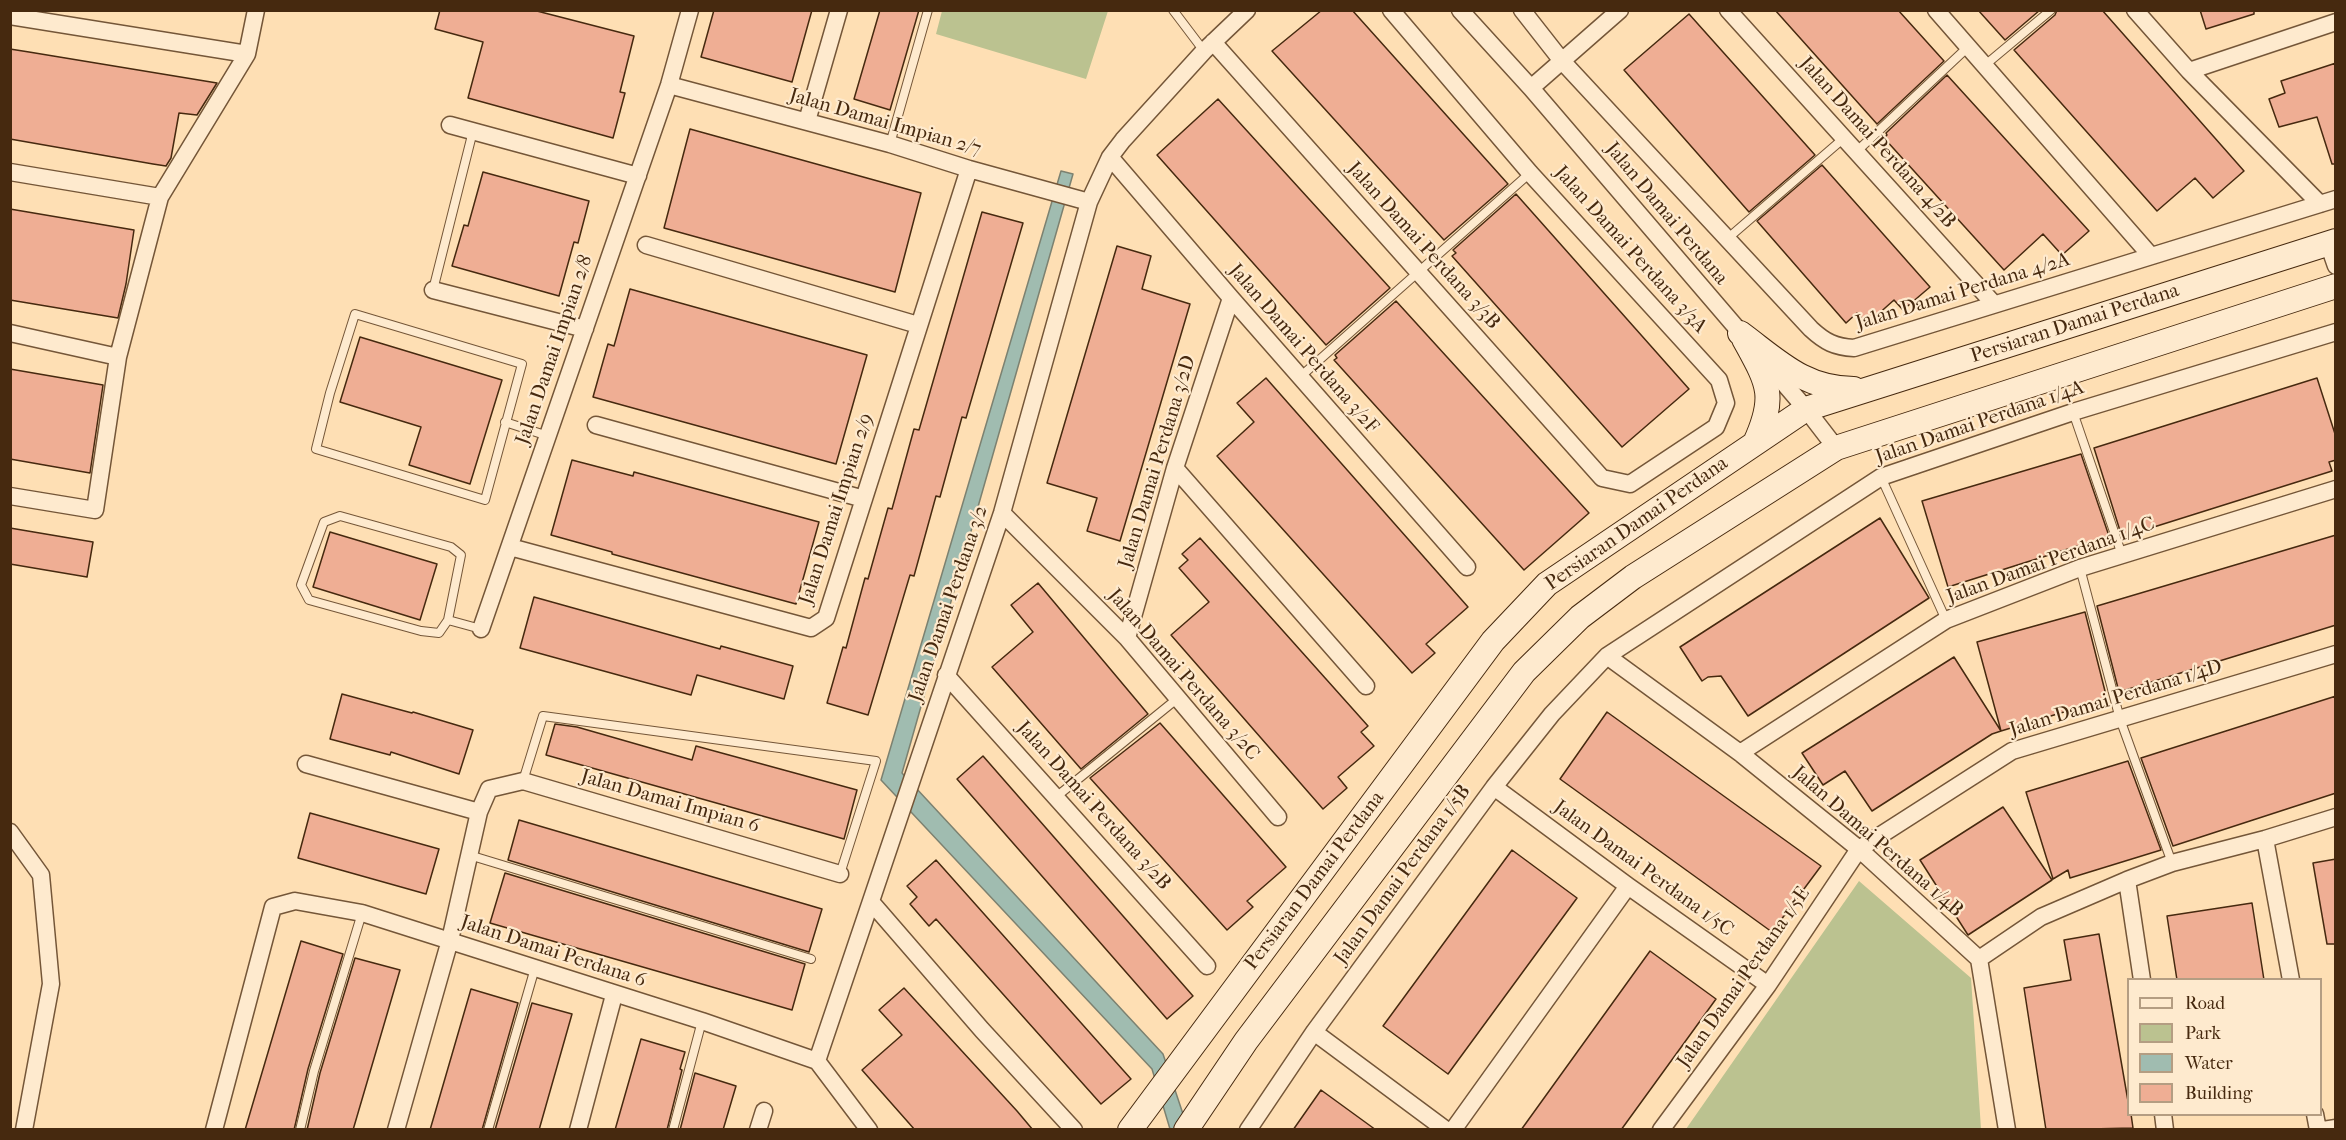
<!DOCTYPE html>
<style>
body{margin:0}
#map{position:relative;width:2346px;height:1140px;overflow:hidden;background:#fedfb4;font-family:"IM FELL French Canon",serif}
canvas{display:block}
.frame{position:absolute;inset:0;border:12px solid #46290f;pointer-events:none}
.legend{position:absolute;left:2127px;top:978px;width:195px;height:138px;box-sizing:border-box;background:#feeace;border:2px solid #b49d82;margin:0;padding:8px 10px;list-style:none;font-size:18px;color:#46290f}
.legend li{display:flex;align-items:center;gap:12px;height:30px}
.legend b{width:30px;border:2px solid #b49d82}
</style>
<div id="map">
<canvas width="2346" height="1140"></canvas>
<div class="frame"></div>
<ul class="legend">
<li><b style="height:8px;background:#feeace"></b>Road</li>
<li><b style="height:16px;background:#bbc290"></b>Park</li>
<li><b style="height:16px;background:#a0bcb0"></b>Water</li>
<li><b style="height:16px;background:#efae94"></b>Building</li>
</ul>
</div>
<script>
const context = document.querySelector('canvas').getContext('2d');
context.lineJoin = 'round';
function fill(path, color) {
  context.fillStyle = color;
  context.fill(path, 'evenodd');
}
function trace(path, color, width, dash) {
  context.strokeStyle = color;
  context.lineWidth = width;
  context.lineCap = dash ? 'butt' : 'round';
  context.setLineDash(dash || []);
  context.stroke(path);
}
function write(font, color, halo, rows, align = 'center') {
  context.font = font + ' "IM FELL French Canon",serif';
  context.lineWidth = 4.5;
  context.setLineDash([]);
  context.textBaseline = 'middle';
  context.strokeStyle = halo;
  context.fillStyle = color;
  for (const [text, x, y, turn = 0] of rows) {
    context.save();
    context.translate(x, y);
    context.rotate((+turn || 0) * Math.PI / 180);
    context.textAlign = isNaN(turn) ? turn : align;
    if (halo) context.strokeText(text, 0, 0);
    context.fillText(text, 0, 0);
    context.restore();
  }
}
fill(new Path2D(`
 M942,11V10L1108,11L1086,79L936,34Z
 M1859,881L1971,978L1981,1129H1686Z`), '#bbc290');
const water = new Path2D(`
 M1061,171L1073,174L902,773L1163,1054L1188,1129H1170L1152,1069L881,780Z`);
fill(water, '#a0bcb0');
trace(water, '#7c8170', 1.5);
const building = new Path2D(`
 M440,10H533L634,36L620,92L625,93L613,138L468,98L483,42L435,29Z
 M714,10H812L792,82L701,57Z
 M880,10H919L890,110L854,99Z
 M1322,10H1352L1508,184L1444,240L1272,51Z
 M1775,10H1898L1944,61L1877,124Z
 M1978,10H2040L2005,40Z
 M2057,10H2102L2244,171L2213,198L2195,178L2157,211L2014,50L2055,15Z
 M2200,10H2254V14L2206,29Z
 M1689,14L1815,155L1749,212L1624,70Z
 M10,49L29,52L217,83L197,115L179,113L171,158L166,166L153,164L10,139Z
 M2336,63V164H2332L2317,117L2279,127L2269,99L2285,93L2281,81Z
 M1947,75L2089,231L2062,255L2043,234L2004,270L1884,138L1887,135L1886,133Z
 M1218,99L1390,288L1326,345L1157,155Z
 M690,129L921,193L895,292L664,228Z
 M1822,165L1930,287L1903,310L1894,300L1867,324L1857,313L1846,323L1757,221Z
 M483,172L589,201L578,243L574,242L559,296L452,266L464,225L468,226Z
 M1516,194L1689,389L1622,447L1452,256L1456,253L1453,250Z
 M10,209L134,230L126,284L118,318L10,300Z
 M982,212L1023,223L966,418L962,417L940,497L936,496L914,576L910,575L868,715L827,703L843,647L846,648L865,578L868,579L888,508L892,509L914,429L919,430Z
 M1117,246L1151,256L1142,289L1190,304L1120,541L1087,531L1097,498L1047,483Z
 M630,289L867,355L836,464L593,397L608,344L614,346Z
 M1396,301L1589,513L1524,570L1334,360L1337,358L1335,355Z
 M360,337L502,380L470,484L409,465L421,427L340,402Z
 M10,369L103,385L90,473L10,459Z
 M1266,378L1468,607L1426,644L1435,653L1412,673L1217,456L1254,422L1237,403Z
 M2317,378L2336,437V460L2329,462L2332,471L2122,537L2094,448Z
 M2081,454L2109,536L1948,587L1922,501Z
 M572,460L633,476L634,472L819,522L796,604L612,554V552L551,535Z
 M1880,518L1929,598L1748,716L1721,676L1708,677L1702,681L1680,647Z
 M10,528L93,542L87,577L10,564Z
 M330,532L437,564L420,620L313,587Z
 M2336,535V625L2119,692L2097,606Z
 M1200,538L1368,726L1361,732L1374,746L1338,777L1347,788L1323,809L1171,635L1209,602L1179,568L1188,560L1182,554Z
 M1038,583L1148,714L1081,769L992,667L1033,632L1011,605Z
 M534,597L720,649L721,646L793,666L784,699L697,675L691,695L520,648Z
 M2085,612L2107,699L2001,731L1977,642Z
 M1954,657L2001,731L1992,734L1872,811L1845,771L1823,785L1802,753Z
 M342,694L412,713L413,712L473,730L459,774L391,752L390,755L330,739Z
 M2336,696V793L2173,846L2141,758Z
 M1607,712L1821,866L1772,932L1560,779Z
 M1160,723L1286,867L1247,901L1253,907L1227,930L1090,778Z
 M555,724L577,727L692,760L696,746L857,790L844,839L546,755Z
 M983,756L1193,996L1167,1019L957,779Z
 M2128,761L2161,850L2070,878L2068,870L2053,879L2026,792Z
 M2003,807L2052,880L1968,935L1920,860Z
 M310,813L439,849L426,894L298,858Z
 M519,820L822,909L809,952L508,860Z
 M1512,850L1577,898L1448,1074L1383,1026Z
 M2336,859V944H2327L2313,863Z
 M936,860L1131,1079L1101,1104L936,919L929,926L910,904L917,897L907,886Z
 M505,873L805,964L792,1010L490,923Z
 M2252,903L2264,980H2177L2167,916Z
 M2099,934L2128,1101V1114H2131L2133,1128L2046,1130L2024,988L2071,980L2064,940Z
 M301,941L343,954L308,1069L294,1130H245Z
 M1650,951L1716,999L1703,1017L1621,1130H1521Z
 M355,958L400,970L353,1130H307L320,1073Z
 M904,988L1017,1111L1033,1130H915L862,1070L902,1035L879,1010Z
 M471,989L518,1003L482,1130H430Z
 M532,1003L572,1014L539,1130H495Z
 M641,1039L685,1052L680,1069L682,1070L667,1130H615Z
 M695,1073L736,1086L723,1130H680Z
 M1321,1090L1376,1130H1293Z`);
fill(building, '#efae94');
trace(building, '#46290f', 1.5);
const lane = new Path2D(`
 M1173,10L1204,51
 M1984,66L2051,10
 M890,144L928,10
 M1856,152L1968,47
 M1727,239L1844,138
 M433,290L473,131
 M355,314L522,364L485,500L316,449L330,393Z
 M1300,377L1530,173
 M2073,412L2122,555
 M505,422L548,436
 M1881,477L1946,620
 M2080,568L2120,719L2172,863
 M448,620L439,633L421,631L309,600L301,585L324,522L340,516L451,547L461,555L448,620L481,629
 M523,781L543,716L876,761L840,874
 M1056,797L1178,698
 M469,855L811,959
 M300,1130L314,1071L362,913
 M488,1130L535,968
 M673,1130L702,1021`);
const street = new Path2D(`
 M1460,10L1531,88L1806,409L1836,448
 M1522,10L1562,61L1811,329C1825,342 1835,347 1854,348L2336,199
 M1728,10L1994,304
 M1936,10L2151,256
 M2135,10L2189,71L2320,204
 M10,16L247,54
 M1213,42L1602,478L1630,484L1716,427L1726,403L1719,380L1530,173L1391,10
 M2189,71L2336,22
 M669,85L890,144L969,169L1089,202
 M1531,88L1620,10
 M807,121L839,10
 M450,125L638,176
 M1110,157L1231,298L1467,567
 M10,172L160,197
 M2328,243L2336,266
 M646,245L918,325
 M433,290L585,329
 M10,333L118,357
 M596,425L864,499
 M1175,468L1366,686
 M10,496L95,510L118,357L160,197L247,54L256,10
 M1002,513L1127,638L1278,817
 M510,547L811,628L826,618L969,169
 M481,629L669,85L690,10
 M1127,638L1175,468L1231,298
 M1607,656L1740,753L1859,849L1979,959L2007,1130
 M946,675L1207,966
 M1740,753L1946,620L2080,568L2336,489
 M306,764L479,812
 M1494,787L1628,886L1768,985
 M10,832L41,875L51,984L24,1130
 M2265,839L2291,980
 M2127,880L2142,980
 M872,903L982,1030L1074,1130
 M1979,959L2041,917L2127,880L2172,863L2265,839L2336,817
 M1314,1032L1446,1130
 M817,1061L1002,513L1089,202L1110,157L1123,140L1204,51L1247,10
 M817,1061L869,1130
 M2163,1114L2165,1130
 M2315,1114L2318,1130
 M214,1130L273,907L295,901L362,913L702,1021L817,1061
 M396,1130L450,940L479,812L489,789L523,781L840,874
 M578,1130L614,995
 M758,1130L764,1111
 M1248,1130L1314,1032L1494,787L1552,714L1607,656L1881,477L2073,412L2336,332
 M1453,1130L1628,886
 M1661,1130L1768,985L1859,849L2012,751L2336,654
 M2323,1130L2336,1128`);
const secondary = new Path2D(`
 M1740,333C1778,361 1804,389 1854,389
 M1744,339C1768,383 1777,395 1755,443
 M1130,1130L1493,641L1547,584L1806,409L2336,241
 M1186,1130L1246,1041L1524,672L1580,617L1633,577L1836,448L2336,286`);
trace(lane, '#745638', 10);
trace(street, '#745638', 19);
trace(secondary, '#46290f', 26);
trace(lane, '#feeace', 8);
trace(street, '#feeace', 16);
trace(secondary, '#feeace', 24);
write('20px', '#46290f', '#feeace', [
 ["Jalan Damai Impian 2/7",885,123,16],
 ["Jalan Damai Perdana 4/2B",1877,143,48],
 ["Jalan Damai Perdana",1666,214,50],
 ["Jalan Damai Perdana 3/3B",1423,246,48],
 ["Jalan Damai Perdana 3/3A",1630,250,48],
 ["Jalan Damai Perdana 4/2A",1963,292,-17],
 ["Persiaran Damai Perdana",2075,324,-18],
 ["Jalan Damai Perdana 3/2F",1303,349,49],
 ["Jalan Damai Impian 2/8",555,350,-71],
 ["Jalan Damai Perdana 1/4A",1980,423,-19],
 ["Jalan Damai Perdana 3/2D",1158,462,-73],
 ["Jalan Damai Impian 2/9",837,509,-72],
 ["Persiaran Damai Perdana",1637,524,-35],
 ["Jalan Damai Perdana 1/4C",2051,561,-20],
 ["Jalan Damai Perdana 3/2",949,604,-71],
 ["Jalan Damai Perdana 3/2C",1183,675,49],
 ["Jalan Damai Perdana 1/4D",2116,699,-17],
 ["Jalan Damai Impian 6",670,802,16],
 ["Jalan Damai Perdana 3/2B",1093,806,48],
 ["Jalan Damai Perdana 1/4B",1877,842,41],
 ["Jalan Damai Perdana 1/5C",1643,869,36],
 ["Jalan Damai Perdana 1/5B",1403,875,-54],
 ["Persiaran Damai Perdana",1315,881,-53],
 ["Jalan Damai Perdana 6",553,952,18],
 ["Jalan Damai Perdana 1/5E",1744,978,-55]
]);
</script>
